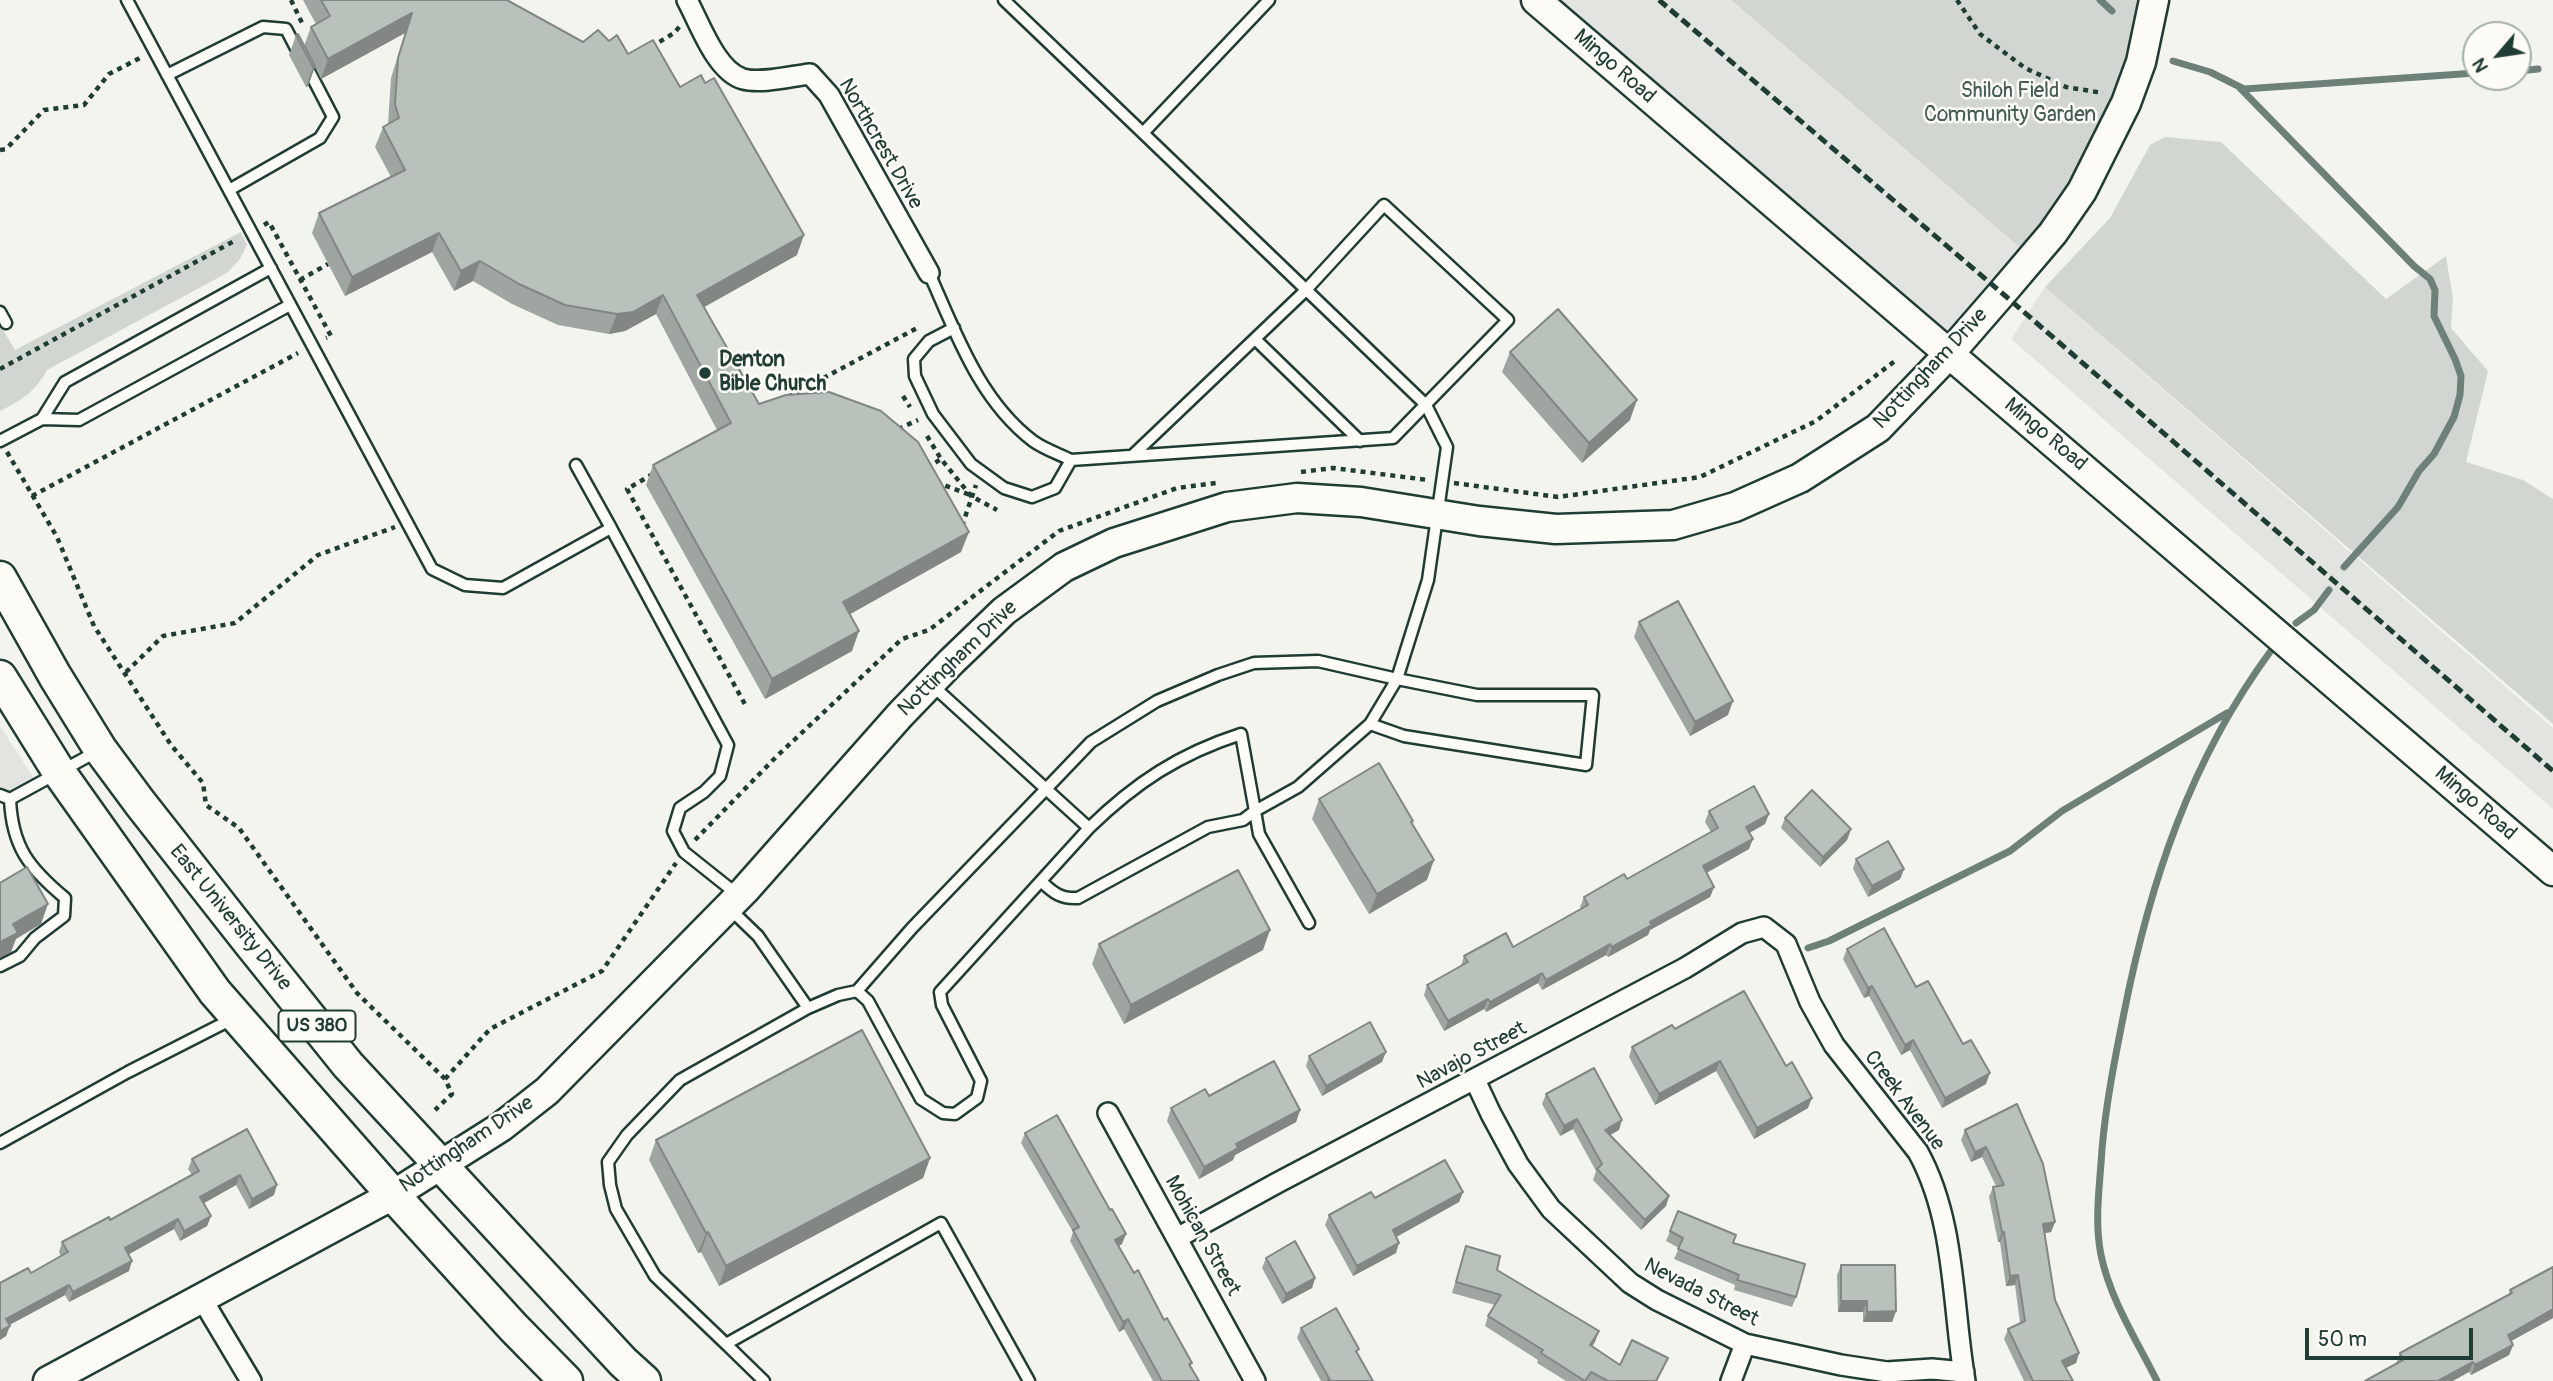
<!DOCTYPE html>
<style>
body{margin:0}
#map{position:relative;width:2553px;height:1381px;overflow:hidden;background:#f4f4ef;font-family:Pangolin,sans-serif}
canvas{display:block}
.north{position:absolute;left:2462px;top:21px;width:70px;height:70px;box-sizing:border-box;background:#fdfcf7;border:2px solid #a4b0a9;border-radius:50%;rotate:241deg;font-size:19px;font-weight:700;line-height:28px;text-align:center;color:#1f3d34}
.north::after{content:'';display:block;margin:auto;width:24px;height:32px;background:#1f3d34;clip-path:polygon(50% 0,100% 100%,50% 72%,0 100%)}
.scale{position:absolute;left:2305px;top:1328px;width:168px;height:32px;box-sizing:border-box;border:4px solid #1f3d34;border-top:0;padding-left:9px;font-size:21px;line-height:24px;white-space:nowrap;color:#1f3d34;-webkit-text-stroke:5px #fdfcf7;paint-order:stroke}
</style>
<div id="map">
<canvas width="2553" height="1381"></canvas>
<div class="north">N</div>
<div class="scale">50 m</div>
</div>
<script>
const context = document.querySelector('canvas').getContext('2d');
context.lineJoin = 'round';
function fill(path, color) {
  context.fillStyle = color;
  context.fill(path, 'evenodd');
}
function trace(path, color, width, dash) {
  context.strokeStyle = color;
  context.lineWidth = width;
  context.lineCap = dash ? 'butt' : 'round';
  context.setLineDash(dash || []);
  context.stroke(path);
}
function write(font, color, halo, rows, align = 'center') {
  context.font = font + ' Pangolin,sans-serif';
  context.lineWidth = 5;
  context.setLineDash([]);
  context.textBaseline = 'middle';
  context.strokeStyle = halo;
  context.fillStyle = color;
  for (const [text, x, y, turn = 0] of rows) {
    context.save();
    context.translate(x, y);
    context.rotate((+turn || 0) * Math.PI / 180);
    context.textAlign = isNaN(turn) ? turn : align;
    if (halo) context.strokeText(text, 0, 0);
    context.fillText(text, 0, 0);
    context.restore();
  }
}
fill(new Path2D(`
 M1536,0H1731L2032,258L1949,354Z
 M2045,287L2553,728V809L2011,339Z
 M0,726L37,783L0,803Z`), '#e2e5df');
fill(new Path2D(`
 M1731,0H2154L2141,61L2032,258Z
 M2165,137L2221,142L2386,299L2446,256L2453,299L2451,328L2488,371L2466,462L2523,480L2553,499V724L2045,287L2110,218L2150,145Z
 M241,232L247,245L240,259L227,273L47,370C35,392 22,400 0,411V325L15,350Z`), '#d1d6d1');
trace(new Path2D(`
 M2100,0L2112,11
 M2173,61L2210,72L2244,89L2476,73
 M2518,71L2538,69
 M2240,88L2414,266L2430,279L2435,290L2434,316L2455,359L2461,376L2460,395L2454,417L2434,454L2419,471L2398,507L2344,567
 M2296,623L2314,610L2329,590
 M1808,948L1829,941L2010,851L2062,811L2227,713
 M2157,1381C2137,1341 2110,1299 2101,1255C2094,1220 2100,1184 2102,1149C2106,1103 2115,1058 2124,1013C2150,882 2190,761 2270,652`), '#6e8179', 7);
const lane = new Path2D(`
 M127,0L432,569L465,585L503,588L611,528L728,745L720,776L704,792L680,808L673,831L684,852L738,895
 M1004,0L1143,133
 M167,75L263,27L286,29L298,52
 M229,190L320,138L333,117L306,65
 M929,273C956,333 979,400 1033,441C1044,449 1059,454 1071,460L1393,438L1508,320L1384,205L1305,291L1133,455
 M0,312L6,323
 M954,328L929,341L914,359L915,376L933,414L971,464L1004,488L1032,497L1055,488L1071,460
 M1255,339L1360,441
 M42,419L65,382L271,268
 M0,441L42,419L79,420L290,305
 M576,465L611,528
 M933,686L1046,789L1091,742L1157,701L1218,675L1254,663L1318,661L1397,679L1428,580L1447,447L1426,405L1143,133L1269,0
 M0,795L10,799L96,752
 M729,908L758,936L808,1008L680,1080L627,1135L608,1162L610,1185L616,1209L655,1276L726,1344L941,1223L1029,1381
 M1309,923L1259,834L1255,811L1298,787L1370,724L1404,736L1586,765L1593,695H1477L1397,679L1370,724
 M0,966L20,956L35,938L64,916L65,898C29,868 12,847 10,799
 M857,991L912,928L1046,789L1089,828C1135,783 1179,754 1241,734L1255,811L1243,820L1208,827L1078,898C1061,899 1053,893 1041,881
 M808,1008L838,995L857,991L868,1001L921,1099L943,1113L955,1114L977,1098L981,1081L942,1005L940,992L1089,828
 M0,1143L128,1072L234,1018
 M726,1344L764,1381`);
const street = new Path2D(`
 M687,0C700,24 716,71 743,79C761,84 792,76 810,74L829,95L929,273
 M1475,1080L1491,1114L1518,1164L1551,1209L1630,1283L1657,1300L1745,1344L1841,1365L1887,1372L1932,1369L1964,1372
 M1108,1113L1255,1381
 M1177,1238L1277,1183L1685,968L1742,933L1764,927L1786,944L1810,1002L1834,1045L1918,1152C1956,1221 1952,1305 1965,1381
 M202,1299L251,1381
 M1731,1381L1745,1344`);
const secondary = new Path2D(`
 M1536,0L2553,871
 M48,1381L393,1195L501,1127L547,1091L745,890L900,715L951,662L1004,611L1064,567L1114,543L1227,507L1297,498L1361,502L1479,521L1556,529L1673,525L1735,507L1800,478L1878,428L1949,354L2002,293L2053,233L2082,191L2126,103L2141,62L2154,0`);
const primary = new Path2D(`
 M0,578L55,676L100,749L140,803L250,943L348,1065L623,1362L644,1381
 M0,677L59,772L215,992L393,1195L513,1327L566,1381`);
trace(lane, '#1f3d34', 15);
trace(street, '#1f3d34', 24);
trace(secondary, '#1f3d34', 33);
trace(primary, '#1f3d34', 37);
trace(new Path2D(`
 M291,0L302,23
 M1957,0L1980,34L2025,68L2066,87L2103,93
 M651,47L674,33L680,26
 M0,150L6,149L44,110L84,105L109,74L142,57
 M264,225L269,222L331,336L326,338
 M300,280L328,264
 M0,369L236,240
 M903,396L910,407
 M788,397L919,327
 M898,429L918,420
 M927,436L941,459L971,496L997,510
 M7,452L57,537L94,626L171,745L203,783L206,805L239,828L357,993L445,1079L452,1094L435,1110
 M927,468L941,459
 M1301,472L1333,468L1428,480
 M653,474L627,489L747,708
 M936,482L970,495
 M1454,483L1558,497L1700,477L1816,421L1895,361
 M32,496L298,353
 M962,526L976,485
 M126,672L163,636L235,623L318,555L395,527
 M695,840L777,756L902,639L929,630L1059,531L1177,488L1216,483
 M445,1079L490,1029L602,971L676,863`), '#1f3d34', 4.5, [5, 5]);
trace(lane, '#fdfcf7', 10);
trace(street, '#fdfcf7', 19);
trace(secondary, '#fdfcf7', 28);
trace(primary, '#fdfcf7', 32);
trace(new Path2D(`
 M1659,0L2002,293L2553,771`), '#1f3d34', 5, [10, 5]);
fill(new Path2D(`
 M303,0H507L583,42L609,41L628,54L680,87L797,255L704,307L759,404L961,552L850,614L852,651L765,699L646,485L653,465L717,430L656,314L625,331L609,334L558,325L512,304L473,281L454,291L432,252L345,296L312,233L319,213L391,177L375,147L383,127L388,124L391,78L405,33L321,79L315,67L308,86L306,87L289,55L296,35L304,46L311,27L316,24Z
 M1510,352L1630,420L1582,463L1502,372Z
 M1639,622L1728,715L1690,736L1634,637Z
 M1319,799L1412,823L1427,880L1369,914L1312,819Z
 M1709,811L1765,824L1749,833V849L1706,873L1714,887L1710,897L1650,930L1648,935L1608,957L1606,955L1542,990L1538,983L1486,1012L1484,1009L1444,1031L1424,995L1427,985L1461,966L1464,956L1513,947L1581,909L1580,907L1584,897L1627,879L1711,832L1705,822Z
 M1785,818L1851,829L1847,840L1820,867L1781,828Z
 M1856,859L1904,869L1900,879L1868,897L1853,869Z
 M1099,944L1263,950L1124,1024L1092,964Z
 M1847,949L1916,987L1963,1044L1986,1084L1942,1108L1910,1050L1901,1055L1869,996L1864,998L1843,959Z
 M1675,1029L1808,1108L1754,1139L1716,1071L1655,1105L1629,1057L1632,1047Z
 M1309,1056L1382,1062L1322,1096L1306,1066Z
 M1546,1094L1619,1130L1610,1135L1669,1196L1666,1206L1641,1230L1593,1180L1596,1171L1573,1129L1560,1136L1542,1104Z
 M1209,1096L1300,1110L1296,1122L1235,1155L1233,1160L1199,1179L1167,1121L1171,1108Z
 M2017,1104L2055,1222L2051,1232L2045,1233L2055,1300L2079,1353L2076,1363L2066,1368L2073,1381H2024L2004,1339L2008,1329L2020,1323L2015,1285L2006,1286L2000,1242H1998L1989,1197L1993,1187L1996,1186L1982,1157L1971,1162L1961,1140L1965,1130Z
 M247,1129L274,1195L249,1209L236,1185L204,1203L211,1216L207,1226L180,1241L174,1229L129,1254V1271L69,1302L65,1295L9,1325L6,1336L0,1340V1283L31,1273L61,1256L59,1252L62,1242L110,1220L192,1175L188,1169L192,1159Z
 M1025,1133L1122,1244L1119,1246L1134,1273L1192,1363L1190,1367L1199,1381H1153L1124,1329L1119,1332L1070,1241L1073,1232L1021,1143Z
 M656,1140L930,1158L923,1178L719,1286L701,1252L698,1253L649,1160Z
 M1463,1192L1459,1202L1396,1237V1253L1353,1276L1325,1225L1329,1215L1375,1198Z
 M1670,1231L1733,1243L1796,1297L1792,1307L1734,1290L1735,1285L1674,1259L1679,1248L1666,1241Z
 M1466,1246L1497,1270L1595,1342L1592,1346L1620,1365L1664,1368L1657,1381H1566L1537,1363L1538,1360L1485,1326L1488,1316L1495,1305L1452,1293Z
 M1266,1258L1315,1278L1312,1288L1282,1304L1262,1268Z
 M1841,1265L1896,1311L1892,1322H1863V1312H1838L1837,1275Z
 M2553,1267V1318L2511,1341L2513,1345L2509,1355L2471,1375L2469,1372L2396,1364L2400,1353L2509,1295L2510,1290Z
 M1301,1328L1359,1349L1357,1353L1373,1381H1321L1297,1338Z`), '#9fa6a1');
fill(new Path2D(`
 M412,13L405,33L321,79L328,59Z
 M315,66L308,86L306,87L313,67Z
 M439,233L432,252L345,296L352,277Z
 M804,235L797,255L690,315L697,295Z
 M480,261L473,281L454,291L461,271Z
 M663,295L656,314L625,331L609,334L617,314Z
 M1637,400L1630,420L1582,463L1589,443Z
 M969,532L961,552L836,622L843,602Z
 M859,631L852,651L765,699L772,679Z
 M1733,701L1728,715L1690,736L1695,722Z
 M1769,814L1765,824L1742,837L1746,827Z
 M1851,829L1847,840L1820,867L1823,857Z
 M1753,839L1749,849L1699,877L1703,866Z
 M1434,860L1427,880L1369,914L1377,894Z
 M1904,869L1900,879L1868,897L1872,886Z
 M1714,887L1710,897L1650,930L1648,935L1608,957L1612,947L1650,922Z
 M48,904L41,924L16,939L11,952L0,958V942L13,924Z
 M1270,930L1263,950L1124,1024L1131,1005Z
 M1610,944L1606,955L1542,990L1546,980Z
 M1542,973L1538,983L1486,1012L1490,1002Z
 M1872,986L1869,996L1864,998L1868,988Z
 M1488,999L1484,1009L1444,1031L1448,1021Z
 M1913,1040L1910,1050L1901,1055L1905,1045Z
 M1386,1052L1382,1062L1322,1096L1326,1086Z
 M1720,1061L1716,1071L1655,1105L1659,1094Z
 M1990,1073L1986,1084L1942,1108L1945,1098Z
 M1812,1098L1808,1108L1754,1139L1757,1128Z
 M1300,1110L1296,1122L1235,1155L1233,1160L1199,1179L1204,1167L1236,1144Z
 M1577,1119L1573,1129L1560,1136L1564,1126Z
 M1622,1120L1619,1130L1601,1140L1605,1130Z
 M1986,1147L1982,1157L1971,1162L1975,1152Z
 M930,1158L923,1178L719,1286L726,1266Z
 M240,1175L236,1185L197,1207L200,1197Z
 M277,1185L274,1195L249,1209L252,1199Z
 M1463,1192L1459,1202L1389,1241L1393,1230Z
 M1669,1196L1666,1206L1641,1230L1645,1220Z
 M211,1216L207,1226L180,1241L184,1231Z
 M178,1219L174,1229L122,1258L125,1248Z
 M2055,1222L2051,1232L2039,1234L2043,1224Z
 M708,1232L701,1252L698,1253L706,1233Z
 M2002,1232H2004L2000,1242H1998Z
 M1126,1234L1122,1244L1112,1250L1115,1240Z
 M1399,1243L1396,1253L1353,1276L1357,1266Z
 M132,1261L129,1271L69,1302L73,1292Z
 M2018,1275L2015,1285L2006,1286L2010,1276Z
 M1315,1278L1312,1288L1282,1304L1286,1294Z
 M69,1285L65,1295L2,1329L6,1319Z
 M1841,1301H1867L1863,1312H1838Z
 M2553,1309V1318L2504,1345L2508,1335Z
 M1896,1311L1892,1322H1863L1867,1312Z
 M1128,1319L1124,1329L1119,1332L1123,1322Z
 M10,1326L6,1336L0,1340V1331Z
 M1599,1331L1595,1342L1586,1355L1590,1345Z
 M2513,1345L2509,1355L2471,1375L2475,1365Z
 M2079,1353L2076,1363L2059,1371L2062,1361Z
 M2473,1362L2469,1372L2453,1381H2438Z`), '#828783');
const building = new Path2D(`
 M321,0H507L583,42L598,30L609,41L617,35L628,54L653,40L680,87L701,75L705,83L714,78L804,235L697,295L759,404L786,395L829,392L881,411L918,442L969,532L843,602L859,631L772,679L653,465L731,423L663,295L633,312L617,314L565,305L519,284L480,261L461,271L439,233L352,277L319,213L405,170L383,127L399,118L395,104L398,58L412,13L328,59L311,27L330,16Z
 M298,34L315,66L313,67L296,35Z
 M1558,309L1637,400L1589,443L1510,352Z
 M1678,601L1733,701L1695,722L1639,622Z
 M1379,763L1413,821L1411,822L1434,860L1377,894L1319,799Z
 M1754,786L1769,814L1746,827L1753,839L1703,866L1714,887L1650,922L1652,925L1612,947L1610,944L1546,980L1542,973L1490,1002L1488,999L1448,1021L1427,985L1468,962L1464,956L1506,933L1513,947L1588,905L1584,897L1624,874L1627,879L1718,828L1709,811Z
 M1812,790L1851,829L1823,857L1785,818Z
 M1888,841L1904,869L1872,886L1856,859Z
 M27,867L48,904L13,924L18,933L0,942V883Z
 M1238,870L1270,930L1131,1005L1099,944Z
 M1884,928L1916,987L1928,981L1963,1044L1971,1040L1990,1073L1945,1098L1913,1040L1905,1045L1872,986L1868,988L1847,949Z
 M1744,991L1786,1066L1792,1062L1812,1098L1757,1128L1720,1061L1659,1094L1632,1047L1672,1025L1675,1029Z
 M1370,1022L1386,1052L1326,1086L1309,1056Z
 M862,1030L930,1158L726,1266L708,1232L706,1233L656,1140Z
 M1274,1061L1300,1110L1236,1144L1238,1148L1204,1167L1171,1108L1205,1089L1209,1096Z
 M1594,1068L1622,1120L1605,1130L1669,1196L1645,1220L1597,1169L1602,1164L1577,1119L1564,1126L1546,1094Z
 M2017,1104L2043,1164L2055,1222L2043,1224L2055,1300L2079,1353L2062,1361L2073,1381H2033L2008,1329L2025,1321L2018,1275L2010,1276L2004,1232H2002L1993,1187L2004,1185L1986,1147L1975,1152L1965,1130Z
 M1057,1115L1110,1210L1112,1209L1126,1234L1115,1240L1134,1273L1138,1270L1164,1320L1167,1318L1192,1363L1189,1364L1199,1381H1162L1128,1319L1123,1322L1073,1230L1079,1227L1025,1133Z
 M247,1129L277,1185L252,1199L240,1175L200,1197L211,1216L184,1231L178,1219L125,1248L132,1261L73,1292L69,1285L6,1319L10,1326L0,1331V1283L28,1268L31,1273L68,1252L62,1242L109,1217L110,1220L199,1171L192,1159Z
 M1445,1160L1463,1192L1393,1230L1399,1243L1357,1266L1329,1215L1371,1192L1375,1198Z
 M1678,1211L1736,1235L1733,1243L1805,1264L1796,1297L1737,1280L1739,1275L1678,1249L1683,1238L1670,1231Z
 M1295,1241L1315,1278L1286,1294L1266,1258Z
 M1466,1246L1500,1256L1497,1270L1599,1331L1590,1345L1620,1365L1632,1340L1668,1358L1656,1381H1608L1591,1372L1585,1381L1541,1353L1543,1350L1488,1316L1501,1295L1456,1282Z
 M1841,1265H1895L1896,1311L1867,1312V1301H1841Z
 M2553,1267V1309L2508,1335L2513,1345L2475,1365L2473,1362L2438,1381H2365L2403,1360L2400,1353L2512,1293L2510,1290Z
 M1336,1308L1359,1349L1356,1351L1373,1381H1327L1330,1380L1301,1328Z`);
fill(building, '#b9c1bb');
trace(building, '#828783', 2);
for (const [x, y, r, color] of [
 [705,373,7,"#1f3d34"]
]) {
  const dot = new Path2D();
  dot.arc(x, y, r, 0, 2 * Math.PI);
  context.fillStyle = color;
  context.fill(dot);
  trace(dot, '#fdfcf7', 2.5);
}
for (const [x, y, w] of [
 [317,1026,77]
]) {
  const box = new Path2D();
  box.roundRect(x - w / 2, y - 15.5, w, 31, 5);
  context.fillStyle = '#fdfcf7';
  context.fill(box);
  trace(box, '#1f3d34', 2);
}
write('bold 19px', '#1f3d34', null, [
 ["US 380",317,1026]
]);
write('21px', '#1f3d34', '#fdfcf7', [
 ["Mingo Road",1614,67,41],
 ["Northcrest Drive",880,144,60],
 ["Nottingham Drive",1931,369,-47],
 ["Mingo Road",2045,435,40],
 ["Nottingham Drive",958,659,-44],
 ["Mingo Road",2475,804,41],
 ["East University Drive",230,918,51],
 ["Navajo Street",1472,1056,-28],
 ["Creek Avenue",1904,1101,53],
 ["Nottingham Drive",467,1145,-34],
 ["Mohican Street",1202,1236,61],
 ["Nevada Street",1701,1293,27]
]);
write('21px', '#435c53', '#fdfcf7', [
 ["Shiloh Field",2010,92],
 ["Community Garden",2010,116]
]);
write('bold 21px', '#1f3d34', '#fdfcf7', [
 ["Denton",719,361],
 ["Bible Church",719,385]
], 'left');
</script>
